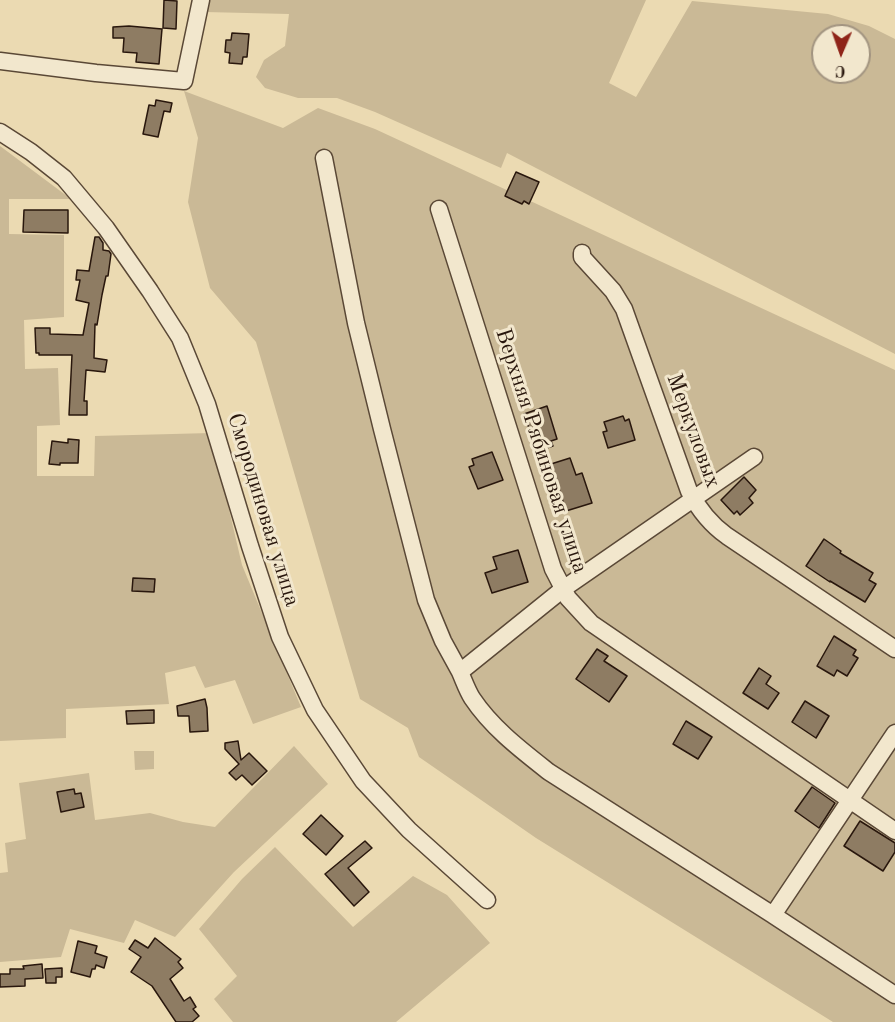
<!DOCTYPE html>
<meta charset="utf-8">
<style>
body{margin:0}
#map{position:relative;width:895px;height:1022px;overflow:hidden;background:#ebdab2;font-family:"Old Standard TT",serif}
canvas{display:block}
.north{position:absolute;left:811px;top:24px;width:60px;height:60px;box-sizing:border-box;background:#f2e7cd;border:2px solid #a29480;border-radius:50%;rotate:182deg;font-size:16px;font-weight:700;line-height:24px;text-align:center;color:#29170d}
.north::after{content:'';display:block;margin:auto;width:21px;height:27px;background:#8f2418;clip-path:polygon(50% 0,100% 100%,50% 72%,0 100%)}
</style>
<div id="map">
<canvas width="895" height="1022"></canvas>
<div class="north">С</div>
</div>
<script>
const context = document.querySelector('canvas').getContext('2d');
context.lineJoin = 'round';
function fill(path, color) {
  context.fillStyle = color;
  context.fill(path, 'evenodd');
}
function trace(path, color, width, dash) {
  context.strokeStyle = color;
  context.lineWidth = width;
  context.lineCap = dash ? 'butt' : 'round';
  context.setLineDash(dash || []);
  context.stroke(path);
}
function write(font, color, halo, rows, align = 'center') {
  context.font = font + ' "Old Standard TT",serif';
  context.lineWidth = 6;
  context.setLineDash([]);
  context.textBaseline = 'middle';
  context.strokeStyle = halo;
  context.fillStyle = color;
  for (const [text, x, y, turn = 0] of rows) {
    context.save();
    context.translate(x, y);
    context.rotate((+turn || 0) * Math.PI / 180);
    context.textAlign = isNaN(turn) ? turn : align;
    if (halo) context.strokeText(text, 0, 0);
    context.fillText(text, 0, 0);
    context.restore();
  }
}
fill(new Path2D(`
 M208,0H646L609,83L636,97L692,1L828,14L869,26L895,39V354L507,153L501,168L375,112L337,98H298L265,88L256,77L264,60L285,46L289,14L205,12ZM823,36H859V72H823Z
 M184,91L283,128L318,108L375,129L895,370V1022H833L536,838L419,757L408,728L360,699L256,342L210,288L188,202L198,138Z
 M0,146L71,199H9V234L64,235V317L24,320L25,369L58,368L60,425L37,426V476H94L95,436L211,433L242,565L301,707L253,724L235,680L205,688L195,666L165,673L169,704L66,709V738L0,741Z
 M294,746L328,784L234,872L175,937L135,920L124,943L70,929L61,957L0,962V873L8,872L5,843L26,839L19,783L89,773L95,820L150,813L183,822L215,827Z
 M134,751H154V769L135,770Z
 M275,847L353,927L413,876L447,895L490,943L396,1022H233L214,999L237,976L199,929L242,879Z`), '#cab996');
const building = new Path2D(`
 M164,0L177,1L176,29L163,28Z
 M129,26L162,29L159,64L136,62L137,53L123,52L124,38H113V27Z
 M232,33L249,34L247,57H243L242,64L229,63L230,53L225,52L226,40H231Z
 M156,100L172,103L170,112L164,111L158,137L143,134L149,105L155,106Z
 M516,172L539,182L529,204L524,201L522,204L505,196Z
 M24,210H68V233L23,232Z
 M95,237H99L103,243V250L109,251L111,254L108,276H106L102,295L97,325L95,324L94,358L107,360L105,372L86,370L84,401H87V415H69L72,355H39V353H36L35,328H50V334L83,335L89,303L76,300L80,280H76L77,270L89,271Z
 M547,406L557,439L551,441L553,446L537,451L524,414Z
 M623,416L625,421L629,419L635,440L608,448L603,432L607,431L604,422Z
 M68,439L79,440L78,463H60V465L49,464L52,441L68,443Z
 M492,452L503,480L478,489L469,467L474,465L472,459Z
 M570,458L576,475L582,473L592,503L566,511L551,464Z
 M744,477L756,490L749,498L753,503L740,515L737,511L734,514L721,500Z
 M824,539L841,551L840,553L873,573L869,580L876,584L865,602L830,581V582L806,566Z
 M518,550L528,582L492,593L485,573L497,569L493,557Z
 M133,578L155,579L154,592L132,591Z
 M834,636L856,650L853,655L858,658L847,676L837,670L834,676L817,666Z
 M597,649L608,656L604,661L627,676L609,702L576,679Z
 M759,668L771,676L766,684L779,693L768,709L743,693Z
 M205,699L207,708L208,731L190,732L189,716H178L177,706Z
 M805,701L829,716L816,738L792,722Z
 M154,710V723L127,724L126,711Z
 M686,721L712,737L698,759L673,744Z
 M238,741L241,760L249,753L267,771L252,785L242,775L236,780L229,773L239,764L225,749V743Z
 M812,787L835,803L819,828L795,811Z
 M74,789L75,794L81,793L84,807L61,812L57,792Z
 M321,815L343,836L326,855L303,834Z
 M860,821L895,843V852L883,871L844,846Z
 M365,841L372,848L348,868L369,892L354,906L325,874Z
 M155,938L181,959L178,962L183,968L170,979L184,1001L190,997L196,1007L193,1009L199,1016L192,1022H176L152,986L131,972L141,957L129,949L135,940L148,948Z
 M78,941L97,946L95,953L107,957L104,968L96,965L95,969H92L90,977L71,972Z
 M42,964L43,978L25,979V986L0,987V974H10V969H24L23,966Z
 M62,968V977H56V983H46L45,969Z`);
fill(building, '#8e7c63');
trace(building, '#29170d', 1.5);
const minor = new Path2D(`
 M0,61L96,73L184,81L201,0
 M0,132L31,152L64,178L106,228L150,291L180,338L207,404L250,546L280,637L315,710L363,781L409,830L487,900
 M324,158L356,323L382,429L426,600L443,641L460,672
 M439,209L553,569L568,598L591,623L895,831
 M582,253V257L613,291L624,309L689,491C699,510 710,524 727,536L895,649
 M754,457L563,589L460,672C464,681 467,690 472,698C492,728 521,750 549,772L773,915L895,733
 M773,915L895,995`);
trace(minor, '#5a4836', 19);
trace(minor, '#f2e7cd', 16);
write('22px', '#29170d', '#f2e7cd', [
 ["Меркуловых",693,431,70],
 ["Верхняя Рябиновая улица",541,451,72],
 ["Смородиновая улица",263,510,73]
]);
</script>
